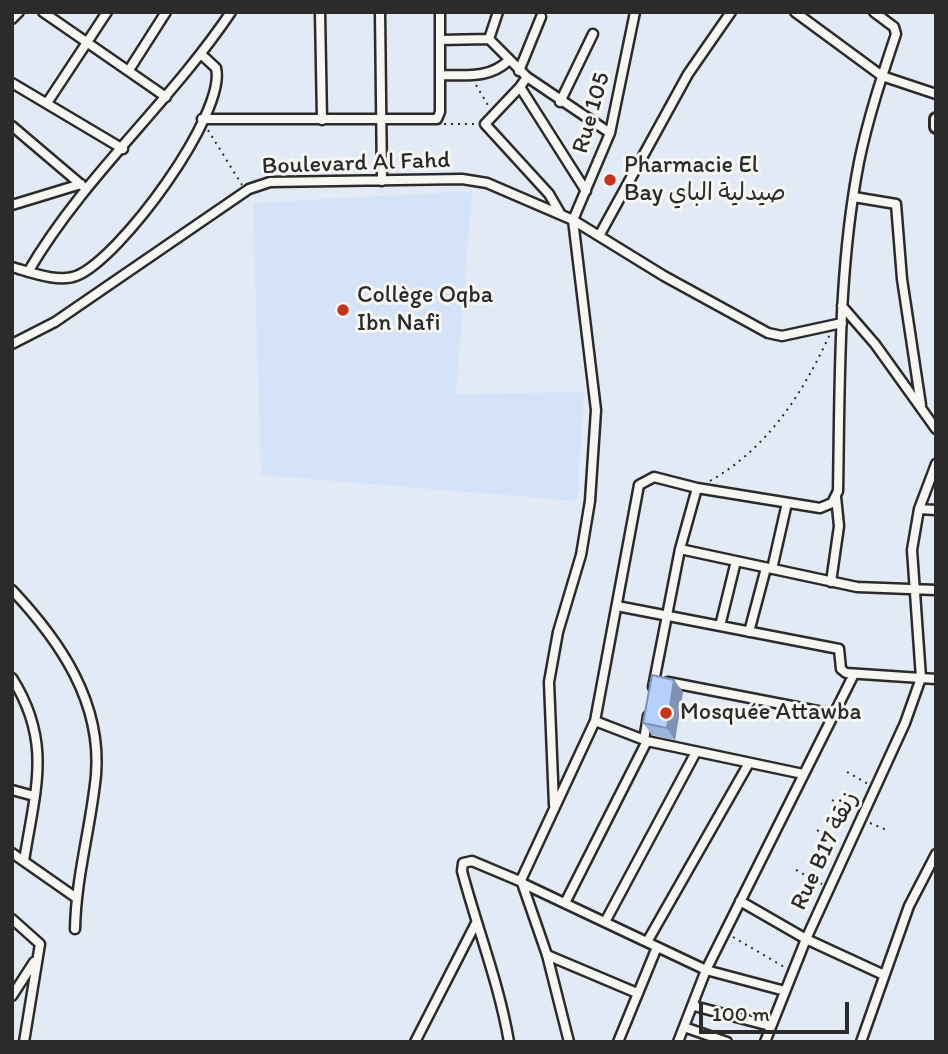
<!DOCTYPE html>
<meta charset="utf-8">
<style>
body{margin:0}
#map{position:relative;width:948px;height:1054px;overflow:hidden;background:#e2ebf5;font-family:Itim,sans-serif}
canvas{display:block}
.frame{position:absolute;inset:0;border:14px solid #2b2b2b;pointer-events:none}
.scale{position:absolute;left:699px;top:1002px;width:150px;height:32px;box-sizing:border-box;border:4px solid #2b2b2b;border-top:0;padding-left:9px;font-size:21px;line-height:24px;white-space:nowrap;color:#2b2b2b;-webkit-text-stroke:5px #f6f6f2;paint-order:stroke}
</style>
<div id="map">
<canvas width="948" height="1054"></canvas>
<div class="frame"></div>
<div class="scale">100 m</div>
</div>
<script>
const context = document.querySelector('canvas').getContext('2d');
context.lineJoin = 'round';
function fill(path, color) {
  context.fillStyle = color;
  context.fill(path, 'evenodd');
}
function trace(path, color, width, dash) {
  context.strokeStyle = color;
  context.lineWidth = width;
  context.lineCap = dash ? 'butt' : 'round';
  context.setLineDash(dash || []);
  context.stroke(path);
}
function write(font, color, halo, rows, align = 'center') {
  context.font = font + ' Itim,"Playpen Sans Arabic",sans-serif';
  context.lineWidth = 6;
  context.setLineDash([]);
  context.textBaseline = 'middle';
  context.strokeStyle = halo;
  context.fillStyle = color;
  for (const [text, x, y, turn = 0] of rows) {
    context.save();
    context.translate(x, y);
    context.rotate((+turn || 0) * Math.PI / 180);
    context.textAlign = isNaN(turn) ? turn : align;
    if (halo) context.strokeText(text, 0, 0);
    context.fillText(text, 0, 0);
    context.restore();
  }
}
fill(new Path2D(`
 M472,191L456,394L584,392L577,501L261,475L253,203Z`), '#d4e3f7');
const street = new Path2D(`
 M43,12L166,97
 M320,12L322,120
 M380,12L382,181
 M795,12L882,76L936,94
 M12,19L19,12
 M489,39L527,77L610,133
 M489,39L498,12
 M440,40L489,39
 M129,70L166,12
 M519,71L541,17
 M440,75C465,75 489,79 508,61
 M527,77L520,87L586,191
 M12,83L123,149
 M520,87L485,124L549,194L560,213
 M560,102L593,34
 M47,103L107,12
 M202,119H437L440,112V12
 M12,126L85,188
 M854,197L896,204L902,279L921,405
 M12,205L81,184
 M573,220L610,133L635,12
 M599,236L688,74L731,12
 M12,267C30,272 58,283 76,276C120,259 227,113 216,68L202,55
 M28,272C84,176 169,104 231,12
 M842,306L875,344L936,429
 M12,344L55,322L249,189L270,182L462,179L487,183L573,220L664,276L768,333L782,336L842,323
 M919,509L936,510
 M680,549L857,587L936,590
 M772,569L787,503
 M831,582L839,526L836,497
 M12,590C60,641 102,702 96,775C91,827 76,876 75,929
 M617,606L839,649L841,669L846,673L936,679
 M720,626L736,561
 M749,632L766,568
 M12,678C53,743 35,790 24,861
 M668,682L833,714
 M653,687L680,549L697,488
 M595,721L647,741L803,774
 M644,740L648,716
 M12,790L34,796
 M554,805L549,682L558,632L581,555L590,501L596,410L573,220
 M12,853L75,897
 M524,884L706,970L785,991
 M740,901L806,939L884,975
 M565,903L647,741
 M12,919L40,944L24,1042
 M605,922L696,752
 M647,942L749,763
 M547,955L637,993
 M12,996L34,962
 M694,1006L770,1026
 M684,1027L727,1042
 M415,1042L476,923
 M509,1042C499,983 477,928 462,871L463,863L472,861L522,882
 M569,1042L547,955L521,880L595,721L639,485L654,477L697,488L820,508L832,503L838,491C840,382 838,270 859,162C868,118 882,76 896,34L894,27L874,12
 M618,1042L657,947
 M678,1042L706,970L854,674
 M765,1042L806,939L905,723L921,678L912,550L919,509L936,464
 M861,1042L909,906L936,854`);
const secondary = new Path2D(`
 M936,119V127`);
trace(street, '#2b2b2b', 13);
trace(secondary, '#2b2b2b', 16);
trace(new Path2D(`
 M476,85L489,107
 M444,124H477
 M208,130L242,185
 M710,481C768,448 803,393 830,334
 M847,772L868,784
 M832,800L855,813
 M870,823L889,831
 M817,830L840,844
 M796,870L822,884
 M733,937L786,968`), '#2b2b2b', 2, [2, 5]);
trace(street, '#f6f6f2', 8);
trace(secondary, '#f6f6f2', 10);
fill(new Path2D(`
 M674,680L683,692L675,740L652,735L643,723Z`), '#9cb3da');
fill(new Path2D(`
 M674,680L683,692L675,740L667,728Z`), '#7f92b1');
const building = new Path2D(`
 M652,675L674,680L667,728L643,723Z`);
fill(building, '#b5d0fd');
trace(building, '#7f92b1', 2);
for (const [x, y, r, color] of [
 [610,180,7,"#c8321e"],
 [343,310,7,"#c8321e"],
 [666,713,7,"#c8321e"]
]) {
  const dot = new Path2D();
  dot.arc(x, y, r, 0, 2 * Math.PI);
  context.fillStyle = color;
  context.fill(dot);
  trace(dot, '#f6f6f2', 2.5);
}
write('24px', '#2b2b2b', '#f6f6f2', [
 ["Rue 105",592,113,-74],
 ["Boulevard Al Fahd",356,164,-2],
 ["Rue B17 زنقة",825,851,-65]
]);
write('24px', '#2b2b2b', '#f6f6f2', [
 ["Pharmacie El",624,166],
 ["Bay صيدلية الباي",624,194],
 ["Collège Oqba",357,296],
 ["Ibn Nafi",357,324],
 ["Mosquée Attawba",680,713]
], 'left');
</script>
